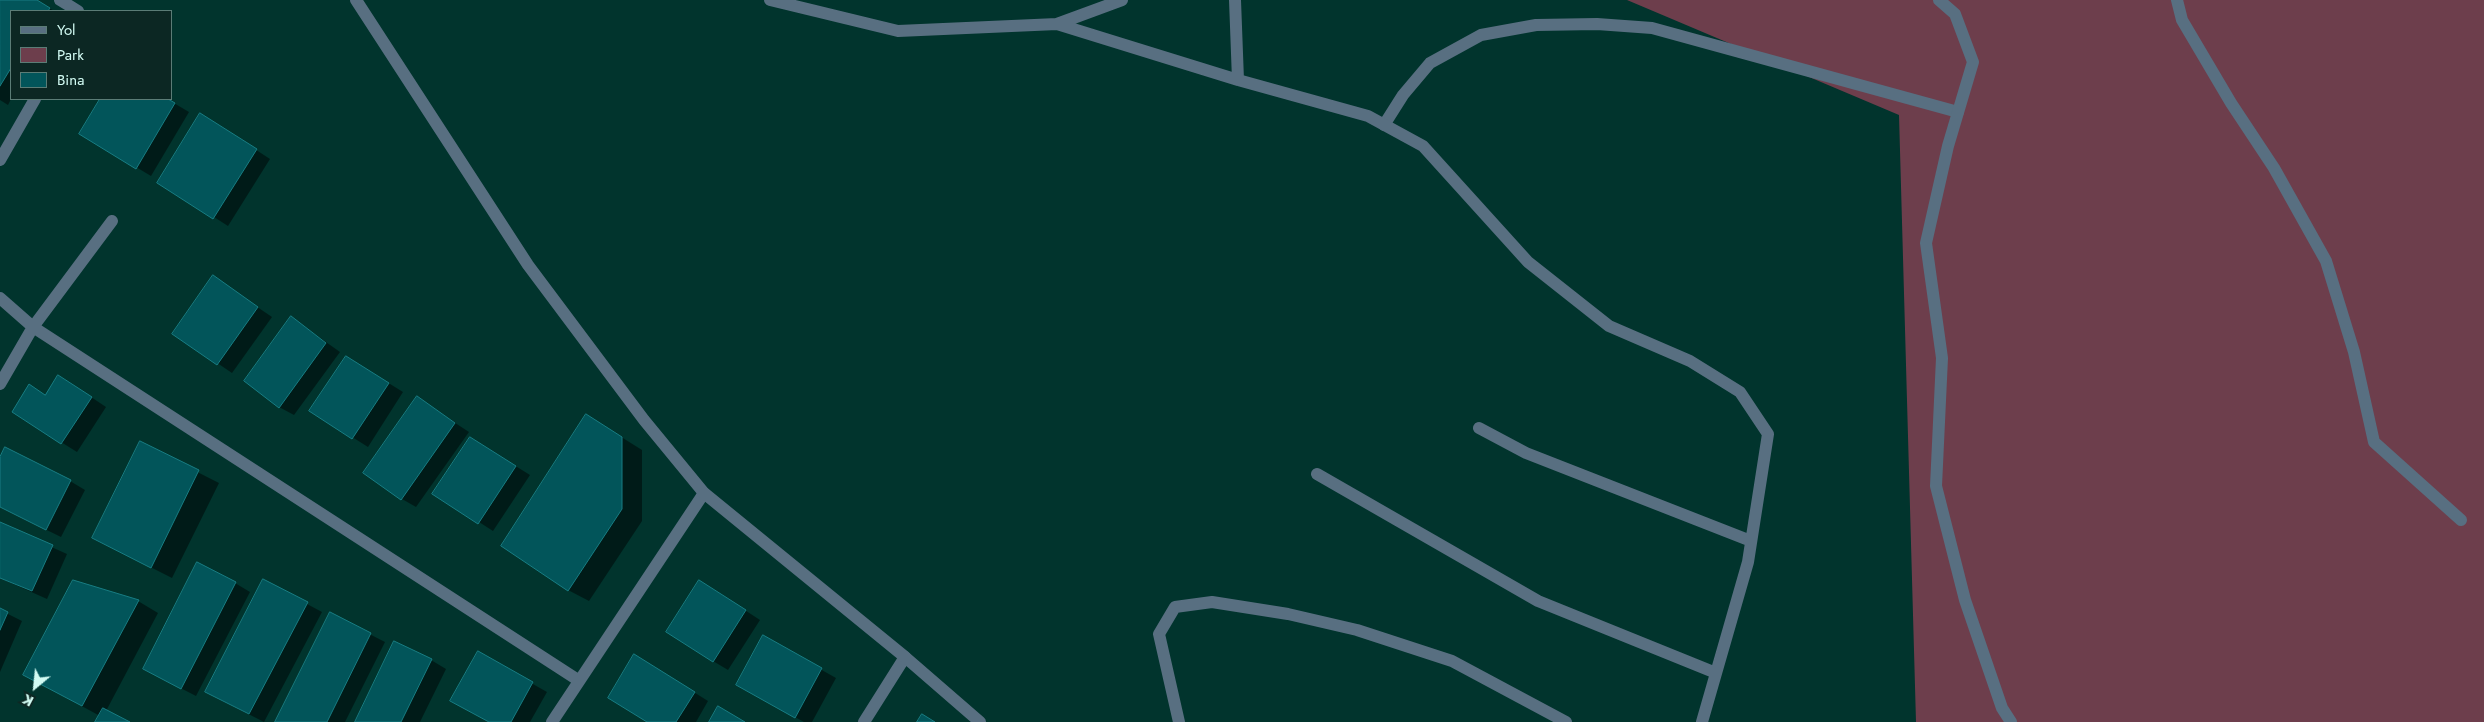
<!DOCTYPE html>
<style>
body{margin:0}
#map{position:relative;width:2484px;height:722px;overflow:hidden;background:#01342d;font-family:Jost,sans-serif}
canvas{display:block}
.legend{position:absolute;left:10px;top:10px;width:162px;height:90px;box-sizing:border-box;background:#0c2723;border:1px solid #5b7c76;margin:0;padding:6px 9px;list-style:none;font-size:15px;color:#d2fbf3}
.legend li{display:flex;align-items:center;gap:10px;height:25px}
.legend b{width:25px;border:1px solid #5b7c76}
.north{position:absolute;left:10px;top:662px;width:50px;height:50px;-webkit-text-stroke:4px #0c2723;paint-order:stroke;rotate:208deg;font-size:14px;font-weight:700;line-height:20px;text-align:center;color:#d2fbf3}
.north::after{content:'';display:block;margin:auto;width:18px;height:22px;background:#d2fbf3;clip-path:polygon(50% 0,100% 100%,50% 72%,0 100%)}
</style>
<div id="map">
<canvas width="2484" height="722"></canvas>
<ul class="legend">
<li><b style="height:6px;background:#586f81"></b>Yol</li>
<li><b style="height:14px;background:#6d3e4c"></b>Park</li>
<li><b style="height:14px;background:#02555a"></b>Bina</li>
</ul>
<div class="north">K</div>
</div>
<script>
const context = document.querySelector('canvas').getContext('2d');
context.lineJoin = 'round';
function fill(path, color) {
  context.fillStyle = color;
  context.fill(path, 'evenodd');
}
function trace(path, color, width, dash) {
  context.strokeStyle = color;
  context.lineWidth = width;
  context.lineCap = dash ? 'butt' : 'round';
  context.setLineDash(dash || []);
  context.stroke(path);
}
fill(new Path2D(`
 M1627,0H2484V722H1916L1899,115Z`), '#6d3e4c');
fill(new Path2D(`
 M0,0H37L54,11H11V99L8,105L0,100Z
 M102,99H167L189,112L151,176L81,134Z
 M215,123L270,159L228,226L214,217Z
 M213,277L272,317L232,373L173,333Z
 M292,318L340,352L294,415L279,407Z
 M361,366L403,392L368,447L311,411Z
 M73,385L106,407L77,452L13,412Z
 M417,398L469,432L416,507L402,499Z
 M586,415L642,450V521L589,601L568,590Z
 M140,443L219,483L172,578L93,538Z
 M485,447L530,475L493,531L479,522Z
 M0,459L70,481L85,490L61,537L0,507Z
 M0,524L67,554L47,599L0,578Z
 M264,581L322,612L264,722L221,700Z
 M235,583L250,592L196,696L159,677Z
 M714,590L760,620L728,670L713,661Z
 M138,601L158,613L106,711L128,722H97L100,716L45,686Z
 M0,610L22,621L0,672Z
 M330,614L385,642L345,722H277Z
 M763,637L836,678L812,722H804L737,685Z
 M478,653L547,692L530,722H491Z
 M431,660L446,669L420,722H356Z
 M649,664L708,701L696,722H650Z`), '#0007');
const building = new Path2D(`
 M0,0H37L50,8L48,11H11V68L0,86Z
 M100,99H168L175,103L136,169L79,134Z
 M200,113L257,149L213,219L157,183Z
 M213,275L258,307L217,365L172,334Z
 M291,316L326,343L279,408L244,381Z
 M346,356L389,383L352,439L309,411Z
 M58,375L92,397L61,444L12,412L29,384L45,395Z
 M417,396L455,423L401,500L363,473Z
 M586,414L622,437V509L568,591L501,546Z
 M470,437L516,466L478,524L432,494Z
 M140,441L199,470L151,568L92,538Z
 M5,447L71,480L46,530L0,507V457Z
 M0,522L53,545L32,591L0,578Z
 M197,562L236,582L181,689L143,669Z
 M263,579L308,602L249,714L205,692Z
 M73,580L139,600L82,706L23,675Z
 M699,580L746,610L713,662L666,632Z
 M0,608L8,612L0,630Z
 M330,612L371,633L327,722H275Z
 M763,635L822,668L795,718L736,685Z
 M394,641L432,659L401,722H355Z
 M478,651L533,682L511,722H489L450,701Z
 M634,654L695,692L676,722H647L608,698Z
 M718,706L745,722H709Z
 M103,708L130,722H95Z
 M922,714L935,722H917Z`);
fill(building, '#02555a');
trace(building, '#187d83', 1);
trace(new Path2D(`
 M1384,125L1403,95L1430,63L1481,35L1536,25L1597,24L1652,28L1958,112`), '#586f81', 12);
trace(new Path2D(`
 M60,0L78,11
 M770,0L898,31L1057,24L1122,0
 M1235,0L1238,80
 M1939,0L1955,14L1973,62L1948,146L1926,243L1942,358L1936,486L1965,600L2002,708L2011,722
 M2177,0L2182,20L2231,103L2274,168L2326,261L2354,352L2374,442L2461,520
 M1057,24L1238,80L1368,116L1423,146L1528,262L1609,326L1690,361L1740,392L1768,434L1748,562L1702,722
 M0,160L35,99
 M0,298L33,327L578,680
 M0,384L33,327L112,221
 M1479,428L1526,453L1751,541
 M1317,474L1538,601L1716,673
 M552,722L704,493
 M864,722L905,657
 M1179,722L1159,634L1175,607L1212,602L1288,614L1357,630L1452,661L1566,722`), '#586f81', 12);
trace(new Path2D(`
 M356,0L528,265L644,420L704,493L905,657L980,722`), '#586f81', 12);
</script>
